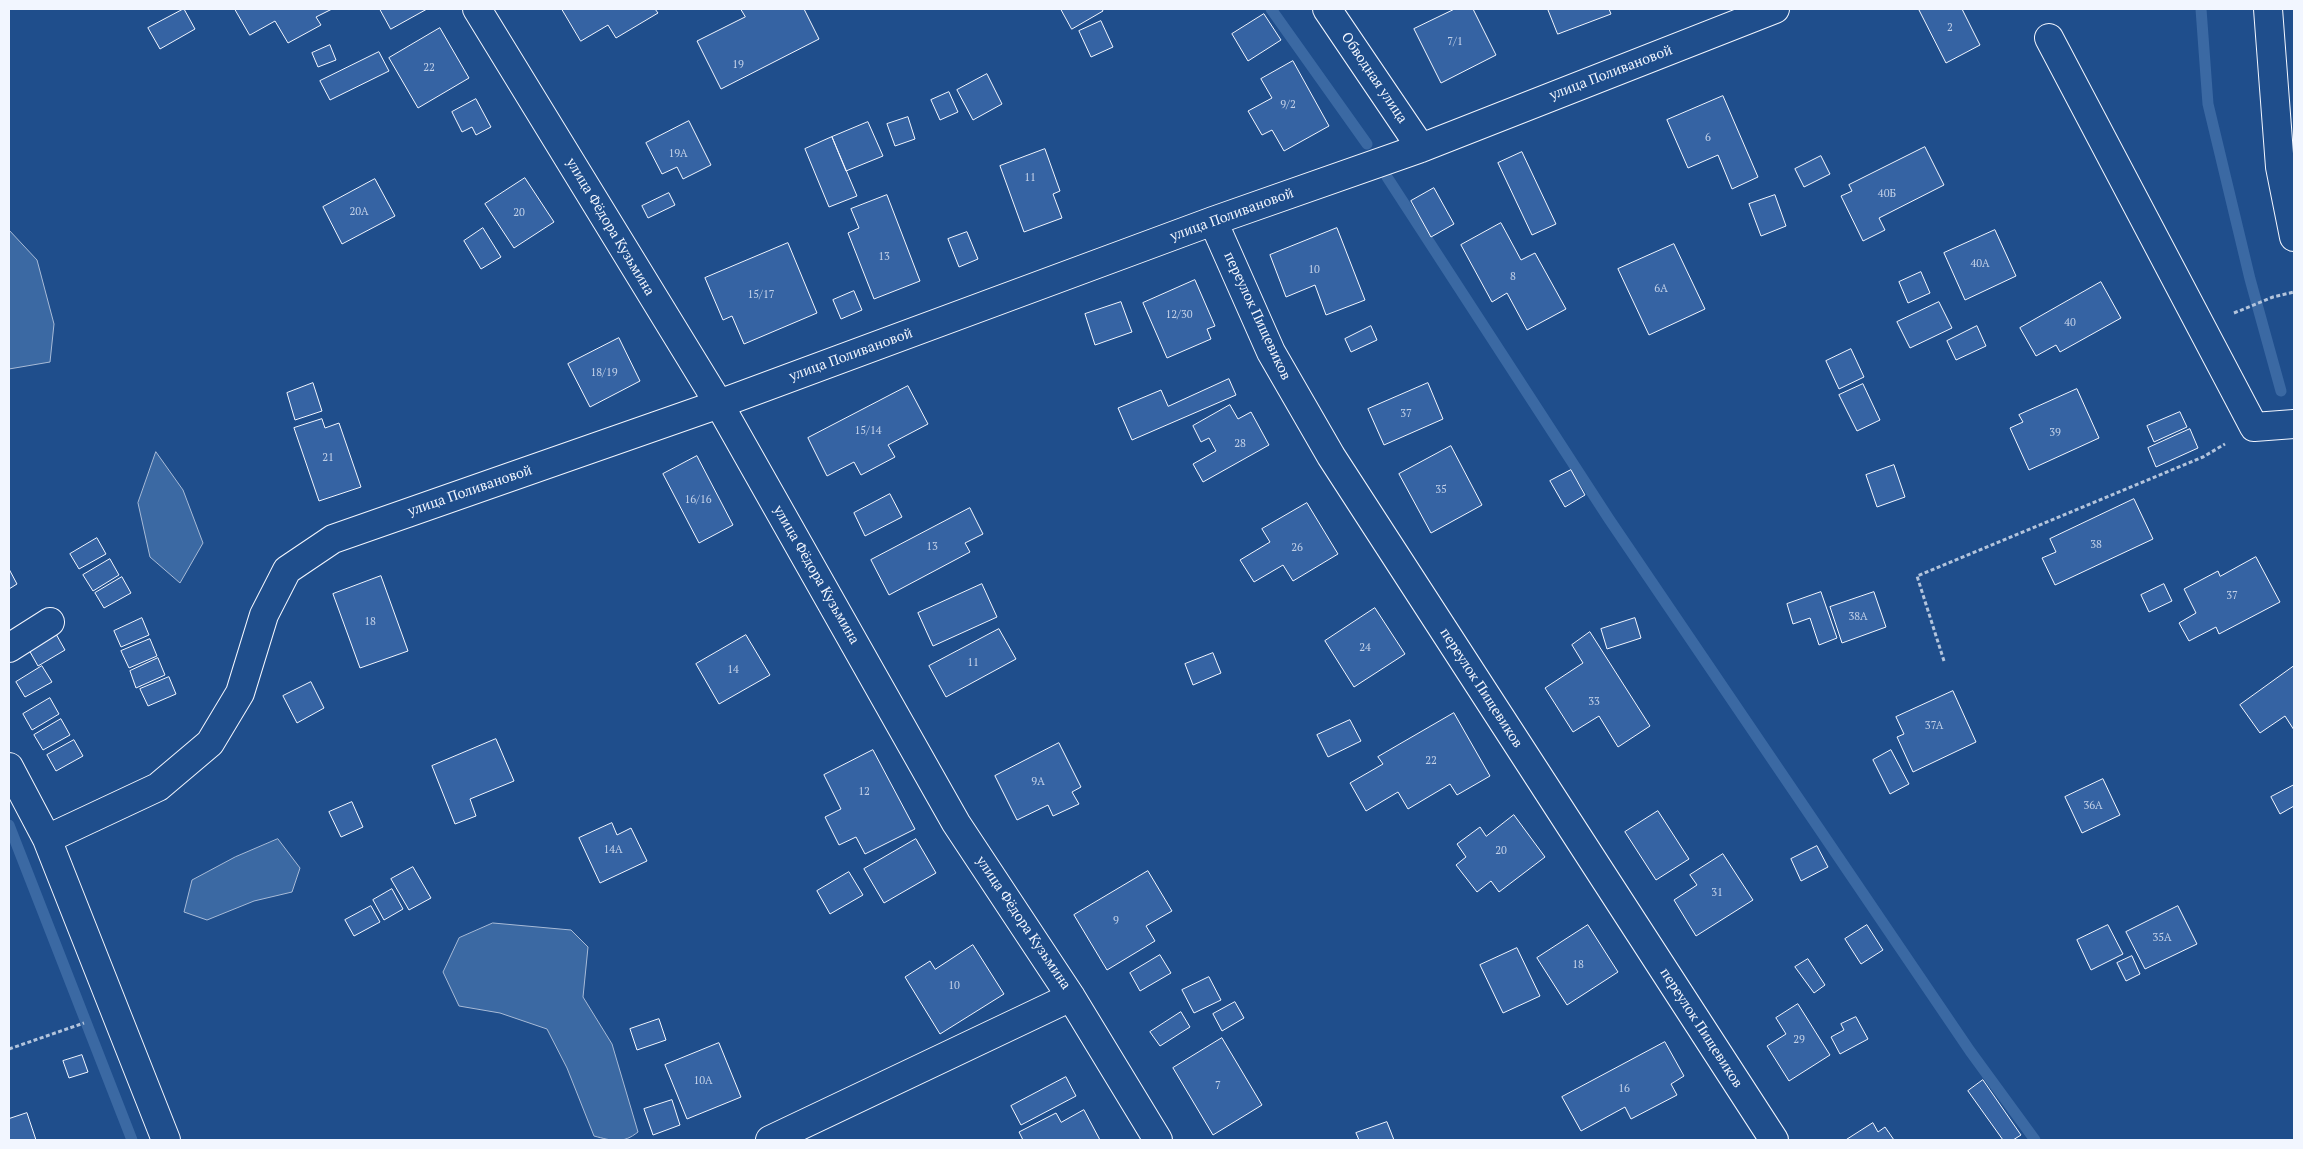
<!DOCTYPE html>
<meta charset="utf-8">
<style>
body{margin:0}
#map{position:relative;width:2303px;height:1149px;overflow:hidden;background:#1f4e8c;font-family:"PT Serif",serif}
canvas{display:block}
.frame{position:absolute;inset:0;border:10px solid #f2f6ff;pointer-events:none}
</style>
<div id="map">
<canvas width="2303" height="1149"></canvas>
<div class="frame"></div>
</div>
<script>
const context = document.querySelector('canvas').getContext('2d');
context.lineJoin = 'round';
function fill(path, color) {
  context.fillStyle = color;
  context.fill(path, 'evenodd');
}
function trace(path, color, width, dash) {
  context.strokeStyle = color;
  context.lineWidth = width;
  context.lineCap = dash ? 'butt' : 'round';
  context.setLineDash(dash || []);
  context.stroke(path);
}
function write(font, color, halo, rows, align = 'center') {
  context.font = font + ' "PT Serif",serif';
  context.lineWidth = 4;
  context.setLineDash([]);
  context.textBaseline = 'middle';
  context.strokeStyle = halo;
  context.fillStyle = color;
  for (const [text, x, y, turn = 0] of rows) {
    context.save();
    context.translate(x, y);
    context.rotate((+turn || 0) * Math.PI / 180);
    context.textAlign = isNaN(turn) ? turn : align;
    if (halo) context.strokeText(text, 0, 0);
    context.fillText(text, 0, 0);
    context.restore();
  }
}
const water = new Path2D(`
 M9,230L37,260L54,324L50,362L9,369Z
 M156,452L183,490L203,543L180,583L150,557L138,503Z
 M278,839L300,868L292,892L254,901L207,920L184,912L192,880L235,857Z
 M493,923L571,930L588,947L583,997L612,1044L638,1132C623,1144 613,1141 594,1136L567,1068L547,1029L500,1013L459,1006L443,972L459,938Z`);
fill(water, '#3b69a3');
trace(water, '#a8bbd7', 1);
trace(new Path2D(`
 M1271,9L1367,144
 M2201,9L2208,104L2250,279L2281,391
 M1387,177L1609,519L1970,1051L2035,1140
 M9,825L132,1140`), '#3b69a3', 11);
const building = new Path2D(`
 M184,9L195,29L160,49L148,28Z
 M235,9H332L316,17L321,25L288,43L275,21L250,35Z
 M380,9H427L391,29Z
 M562,9H655L658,13L616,38L608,25L581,41Z
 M741,9H804L819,39L721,89L697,41L745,17Z
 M1061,9H1102L1103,11L1072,29Z
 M1455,9H1473L1496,55L1441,83L1414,29Z
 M1548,9H1609L1611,14L1558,34Z
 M1923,9H1962L1980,45L1946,63L1919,10Z
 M1264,14L1281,40L1248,61L1232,34Z
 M1101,21L1113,47L1091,57L1079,31Z
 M440,28L469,78L418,108L389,58Z
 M330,45L336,60L318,67L312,53Z
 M379,52L389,71L330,100L320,81Z
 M1293,61L1329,126L1284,151L1272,130L1262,135L1248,111L1272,98L1261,79Z
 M987,74L1002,104L973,120L957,90Z
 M949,92L958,112L940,120L931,100Z
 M1723,96L1758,177L1732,189L1718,155L1688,168L1667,120Z
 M476,99L491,127L476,135L472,127L462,132L452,112Z
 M908,117L915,139L895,146L887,124Z
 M689,121L711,165L683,179L677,167L662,174L646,143Z
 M868,122L883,156L846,171L832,137Z
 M832,137L857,196L829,207L805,149Z
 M1925,147L1944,185L1879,218L1885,230L1863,241L1841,196L1852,191L1849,185Z
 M1045,149L1060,191L1053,194L1062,218L1024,232L1000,166Z
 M1522,152L1556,224L1532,235L1498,163Z
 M1821,156L1830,174L1804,187L1795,169Z
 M525,178L554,222L514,248L485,204Z
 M375,179L395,216L342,244L323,207Z
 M1434,188L1454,224L1431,237L1411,201Z
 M669,193L675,205L648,218L642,206Z
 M887,195L920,281L874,299L848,233L859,228L851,209Z
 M1775,195L1786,226L1761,236L1749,204Z
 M1501,223L1521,260L1535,253L1566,309L1527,330L1507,293L1492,302L1461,245Z
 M483,228L501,257L481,269L464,241Z
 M1337,228L1365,300L1326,315L1315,285L1286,297L1270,255Z
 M1995,230L2016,276L1965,300L1944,253Z
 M967,232L978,259L959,267L948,239Z
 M788,243L817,313L744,344L732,316L723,320L705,278Z
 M1674,244L1705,309L1649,335L1618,269Z
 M1921,272L1930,293L1908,303L1899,282Z
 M1195,280L1215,326L1207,329L1211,339L1167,358L1143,303Z
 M2101,282L2121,318L2060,352L2056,345L2036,356L2020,328Z
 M854,291L862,310L841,319L833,300Z
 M1121,302L1132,332L1095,345L1085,314Z
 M1939,302L1952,328L1910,348L1897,322Z
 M1371,326L1377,340L1351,352L1345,339Z
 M1977,326L1986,346L1956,360L1947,341Z
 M619,338L640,381L590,407L568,364Z
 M1851,349L1864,377L1839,389L1826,361Z
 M1229,379L1236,395L1132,440L1118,408L1161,390L1168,406Z
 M313,383L322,411L295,420L287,393Z
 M1428,383L1443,419L1384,445L1368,409Z
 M1863,384L1880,420L1857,431L1839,395Z
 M908,386L928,424L888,445L895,457L861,475L854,462L827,476L808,438Z
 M2077,389L2099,438L2029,470L2010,428L2023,422L2019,415Z
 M1230,405L1238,419L1251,412L1269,445L1203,482L1193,464L1216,451L1209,438L1201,442L1193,426Z
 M2180,412L2187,427L2154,442L2147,426Z
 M322,419L325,428L339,423L361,487L319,501L294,428Z
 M2190,429L2198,448L2156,467L2148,448Z
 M1451,446L1482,505L1431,533L1399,474Z
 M697,456L733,525L699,543L663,474Z
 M1894,465L1905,497L1877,507L1866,475Z
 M1571,470L1585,495L1565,507L1550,481Z
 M890,494L902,517L865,536L854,513Z
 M2134,499L2153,539L2055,585L2042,558L2056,552L2050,539Z
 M1307,503L1338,554L1293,581L1283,565L1254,582L1240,560L1270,542L1262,529Z
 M970,508L983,534L965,543L970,552L889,595L871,560Z
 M97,538L106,554L79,569L70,554Z
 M2256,557L2280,602L2219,634L2216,627L2189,641L2179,623L2196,613L2184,589L2218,571L2220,576Z
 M110,559L119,575L93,591L83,575Z
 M9,569L17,584L9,589Z
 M381,576L408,651L360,668L333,594Z
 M122,577L131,593L104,608L95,593Z
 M982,584L997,617L933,646L918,613Z
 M2164,584L2172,601L2149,612L2141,595Z
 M1821,592L1837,638L1819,645L1810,618L1793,624L1787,604Z
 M1874,592L1886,627L1842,643L1830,607Z
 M1375,608L1405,654L1354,687L1325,641Z
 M142,618L149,635L121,647L114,631Z
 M1635,618L1641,638L1607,649L1601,629Z
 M999,629L1016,659L946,697L929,666Z
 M1590,632L1650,726L1618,747L1599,716L1573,732L1545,688L1583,663L1572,645Z
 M56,634L65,650L38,666L29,650Z
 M746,635L770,675L719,704L696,664Z
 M150,639L157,656L129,668L121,651Z
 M1213,653L1221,673L1193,685L1185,664Z
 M158,658L165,675L136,688L130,671Z
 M42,666L52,682L25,697L16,682Z
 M2294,666V730L2285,716L2260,733L2240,705Z
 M169,677L176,694L148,706L140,689Z
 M311,682L324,708L297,723L283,696Z
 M1953,691L1976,742L1913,772L1897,737L1904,734L1896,717Z
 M50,698L59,714L32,730L23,714Z
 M1454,713L1490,776L1457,795L1450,784L1408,809L1398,792L1366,811L1350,783L1383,764L1378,757Z
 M61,719L70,735L43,750L34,735Z
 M1350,720L1361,741L1328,757L1317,735Z
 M496,739L514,781L470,799L476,816L455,824L432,766Z
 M74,740L83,756L56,771L47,755Z
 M1059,743L1081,787L1072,792L1079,804L1053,816L1048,805L1017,820L995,776Z
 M873,750L915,829L865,854L856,837L839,845L825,817L841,809L824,775Z
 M1891,750L1909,784L1890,794L1873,760Z
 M2103,779L2120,815L2082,833L2065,797Z
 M2294,785V806L2280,814L2271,797Z
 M352,802L363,827L341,837L329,812Z
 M1658,811L1689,859L1656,880L1625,832Z
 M1514,815L1545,857L1499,892L1491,881L1477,892L1456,865L1466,857L1457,844L1480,827L1486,836Z
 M612,823L617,835L631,828L647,861L600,883L579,838Z
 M916,839L936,873L884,903L864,869Z
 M1817,846L1828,867L1801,881L1791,859Z
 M1723,854L1753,900L1696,936L1674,900L1697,885L1690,875Z
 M413,867L431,898L409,910L391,879Z
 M1148,871L1172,911L1146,926L1155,941L1107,970L1074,915Z
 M849,872L863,895L830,914L817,891Z
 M392,889L403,909L384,920L373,900Z
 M371,906L380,922L354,936L345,920Z
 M2178,906L2197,944L2145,969L2126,932Z
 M1588,925L1618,972L1567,1005L1537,958Z
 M1867,925L1883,950L1861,964L1845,939Z
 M2108,925L2123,954L2091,970L2077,940Z
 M973,945L1004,994L940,1034L905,977L930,961L935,969Z
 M1517,948L1540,996L1503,1013L1480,965Z
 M1160,955L1171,973L1140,991L1130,973Z
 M2132,956L2140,974L2126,981L2117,963Z
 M1808,959L1825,985L1814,993L1795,967Z
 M1209,977L1221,1000L1194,1013L1182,990Z
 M1235,1002L1244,1018L1222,1031L1213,1014Z
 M1798,1004L1830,1055L1789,1081L1767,1046L1786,1034L1776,1018Z
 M1181,1012L1190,1027L1160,1046L1150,1032Z
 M1856,1017L1868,1039L1840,1054L1831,1037L1844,1030L1841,1024Z
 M659,1019L666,1040L637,1050L630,1029Z
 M1222,1038L1262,1105L1213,1135L1173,1068Z
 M1665,1042L1684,1076L1671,1084L1677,1095L1631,1119L1625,1107L1581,1131L1562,1097Z
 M719,1043L741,1097L687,1119L665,1065Z
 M82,1055L88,1072L69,1078L63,1061Z
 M1066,1077L1076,1096L1021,1125L1011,1106Z
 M1983,1080L2021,1135L2013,1140H2003L1968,1091Z
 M672,1100L680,1125L653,1135L644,1109Z
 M1084,1110L1100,1140H1023L1019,1132L1056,1113L1061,1122Z
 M27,1113L36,1140H9V1119Z
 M1387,1122L1394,1140H1359L1356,1133Z
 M1873,1123L1878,1132L1885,1127L1894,1140H1846Z`);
fill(building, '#3563a3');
trace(building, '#f2f6ff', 1);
const minor = new Path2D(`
 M477,9L719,404L956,823L1071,997L1158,1140
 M1327,9L1421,148
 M2268,9L2280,167L2294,237
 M2049,38L2254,427L2294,424
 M1213,221L1271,352L1331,456L1774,1140
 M9,648L50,622
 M9,767L47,839L166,1140
 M47,839L158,787L210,743L240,693L264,615L287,570L333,539L719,404L1213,221L1421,148L1775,9
 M770,1140L1071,997`);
trace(minor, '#f2f6ff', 30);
trace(new Path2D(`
 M2234,313L2273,297L2294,292
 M1944,661L1917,576L2203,457L2225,444
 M9,1049L84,1023`), '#b3c4dc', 3, [4, 2.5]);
trace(minor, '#1f4e8c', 28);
write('11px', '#c3d1e8', null, [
 ["2",1950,28],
 ["7/1",1455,42],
 ["19",738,65],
 ["22",429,68],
 ["9/2",1288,105],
 ["6",1708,138],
 ["19А",678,154],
 ["11",1030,178],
 ["40Б",1887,194],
 ["20А",359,212],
 ["20",519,213],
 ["13",884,257],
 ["40А",1980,264],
 ["10",1314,270],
 ["8",1513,277],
 ["6А",1661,289],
 ["15/17",761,295],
 ["12/30",1179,315],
 ["40",2070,323],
 ["18/19",604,373],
 ["37",1406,414],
 ["15/14",868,431],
 ["39",2055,433],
 ["28",1240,444],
 ["21",328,458],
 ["35",1441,490],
 ["16/16",698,500],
 ["38",2096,545],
 ["13",932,547],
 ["26",1297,548],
 ["37",2232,596],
 ["38А",1858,617],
 ["18",370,622],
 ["24",1365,648],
 ["11",973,663],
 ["14",733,670],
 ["33",1594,702],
 ["37А",1934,726],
 ["22",1431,761],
 ["9А",1038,782],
 ["12",864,792],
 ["36А",2093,806],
 ["14А",613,850],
 ["20",1501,851],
 ["31",1717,893],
 ["9",1116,921],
 ["35А",2162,938],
 ["18",1578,965],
 ["10",954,986],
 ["29",1799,1040],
 ["10А",703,1081],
 ["7",1218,1086],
 ["16",1624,1089]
]);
write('14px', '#f2f6ff', '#1f4e8c', [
 ["улица Поливановой",1611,73,-21],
 ["Обводная улица",1374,78,56],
 ["улица Поливановой",1232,215,-20],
 ["улица Фёдора Кузьмина",610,227,59],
 ["переулок Пищевиков",1257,316,65],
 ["улица Поливановой",851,355,-20],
 ["улица Поливановой",470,491,-19],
 ["улица Фёдора Кузьмина",816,575,60],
 ["переулок Пищевиков",1481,688,57],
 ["улица Фёдора Кузьмина",1023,923,56],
 ["переулок Пищевиков",1701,1028,57]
]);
</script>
